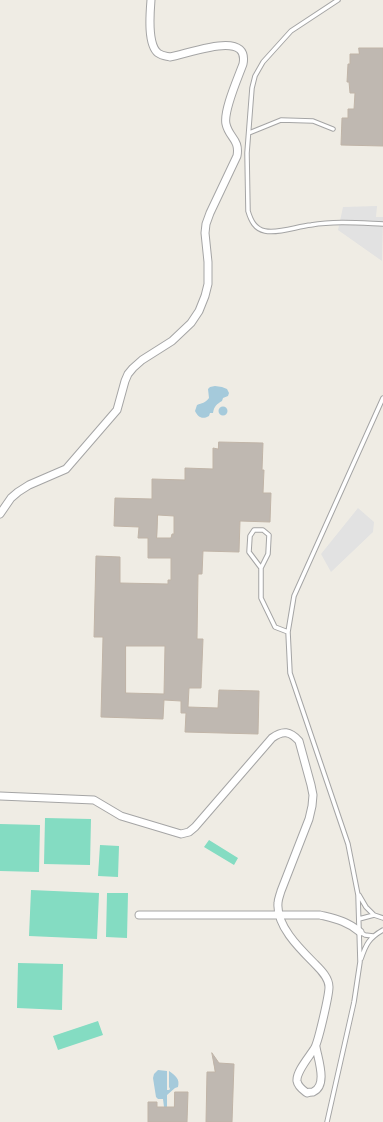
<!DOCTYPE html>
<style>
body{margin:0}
canvas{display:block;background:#efece4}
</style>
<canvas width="383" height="1122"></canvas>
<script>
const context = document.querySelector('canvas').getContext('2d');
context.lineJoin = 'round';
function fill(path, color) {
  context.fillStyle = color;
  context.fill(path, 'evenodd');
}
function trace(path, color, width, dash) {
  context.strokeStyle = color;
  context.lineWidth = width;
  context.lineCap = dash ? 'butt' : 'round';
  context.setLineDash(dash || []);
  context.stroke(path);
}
fill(new Path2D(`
 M45,818L91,819L90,865L44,864Z
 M0,824L40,825L39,872L0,871Z
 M209,840L238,858L234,865L204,847Z
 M100,845L119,846L118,877L98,876Z
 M31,890L99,893L97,939L29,936Z
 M107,893H128L127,938L106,937Z
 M18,963L63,964L62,1010L17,1008Z
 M98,1021L103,1035L58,1050L53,1036Z`), '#84dcc2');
fill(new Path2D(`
 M377,206L376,217H383L382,261L338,230L343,207Z
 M358,508L374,522L373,532L331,572L321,554Z`), '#e2e2e2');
fill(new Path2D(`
 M215,386L222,387L227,389L229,393L228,396L223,398L222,401C217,404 214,406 213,413H210L209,416C202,420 198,417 195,411L197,405C202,403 205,403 209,398L208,389L210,387Z
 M218.5 411a4.5 4.5 0 1 1 9 0a4.5 4.5 0 1 1-9 0Z
 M158,1070L167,1071V1090H169L170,1089L169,1087V1071C176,1076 180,1079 178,1087L175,1088L167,1095V1107H164L163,1099H158L156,1097L153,1078L154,1074Z`), '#a5cadb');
const building = new Path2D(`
 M359,48H383V146L341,145L342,118H348V109H354L355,93H350L349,82H347L348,64H350V54H359Z
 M219,442L263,443L262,470H264L263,493H271L270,522L240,521L239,552L203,551L202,574H198L197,639H203L201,688H189L188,707L218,708L219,690L259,691L258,734L185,732L186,713H181V701L164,700L163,719L101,717L103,637H94L96,556L120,557V583L168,584V580H171V558H148V538H138L139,527L114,526L115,498L152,499V479L185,480V468L213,469V448L218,449ZM158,515L174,516V534H172L171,538H157ZM126,646H165L164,694L126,693Z
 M212,1053L219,1063L234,1064L232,1122H206L207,1072H215Z
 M175,1092H188L187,1122H148V1102H157V1107H174Z`);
fill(building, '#bfb8b1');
trace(building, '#c0b4a7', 1);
const lane = new Path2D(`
 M338,0L291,31L263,62L255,76L252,88L247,153L248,211C251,221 255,229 265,231C279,234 298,226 311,225C335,221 359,223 383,224
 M249,133L281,120L313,121L333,129
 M261,568L249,552L250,536L254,530H263L269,535L268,554L261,568V598L275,627L288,632
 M359,895L366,907L374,915L383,918
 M359,919L374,915
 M360,932L365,935L373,936
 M361,959C366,944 369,938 383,930
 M327,1122L354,1002L360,962L358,895L348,844L290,673L288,632L294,596L383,398`);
const street = new Path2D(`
 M0,514L11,498L18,492L29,485L66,469L117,410L125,381L128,374L133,368L142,360L172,341L191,323L199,311L205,296L208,284V262L205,233L206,224L210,213L237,156C240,139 229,138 226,124C223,111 238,78 243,64C250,28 186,55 170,57C166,56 162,56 158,53C147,44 150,13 151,0
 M0,796L94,800L121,816L181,834L189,832L195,827L272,738C283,730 290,731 299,741L311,785L313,795L312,806L309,819L281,891C280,895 278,899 278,903C276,926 300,949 315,964C321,970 329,978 329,987C329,995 318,1044 314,1049C309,1057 296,1072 297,1081C298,1087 303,1090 307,1093C309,1092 311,1092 313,1092C328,1086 318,1059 316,1047
 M139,915H320C336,919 347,921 360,932`);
trace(lane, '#a5a5a5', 5.5);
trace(street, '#a5a5a5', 9);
trace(lane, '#fff', 3.5);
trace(street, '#fff', 7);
</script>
